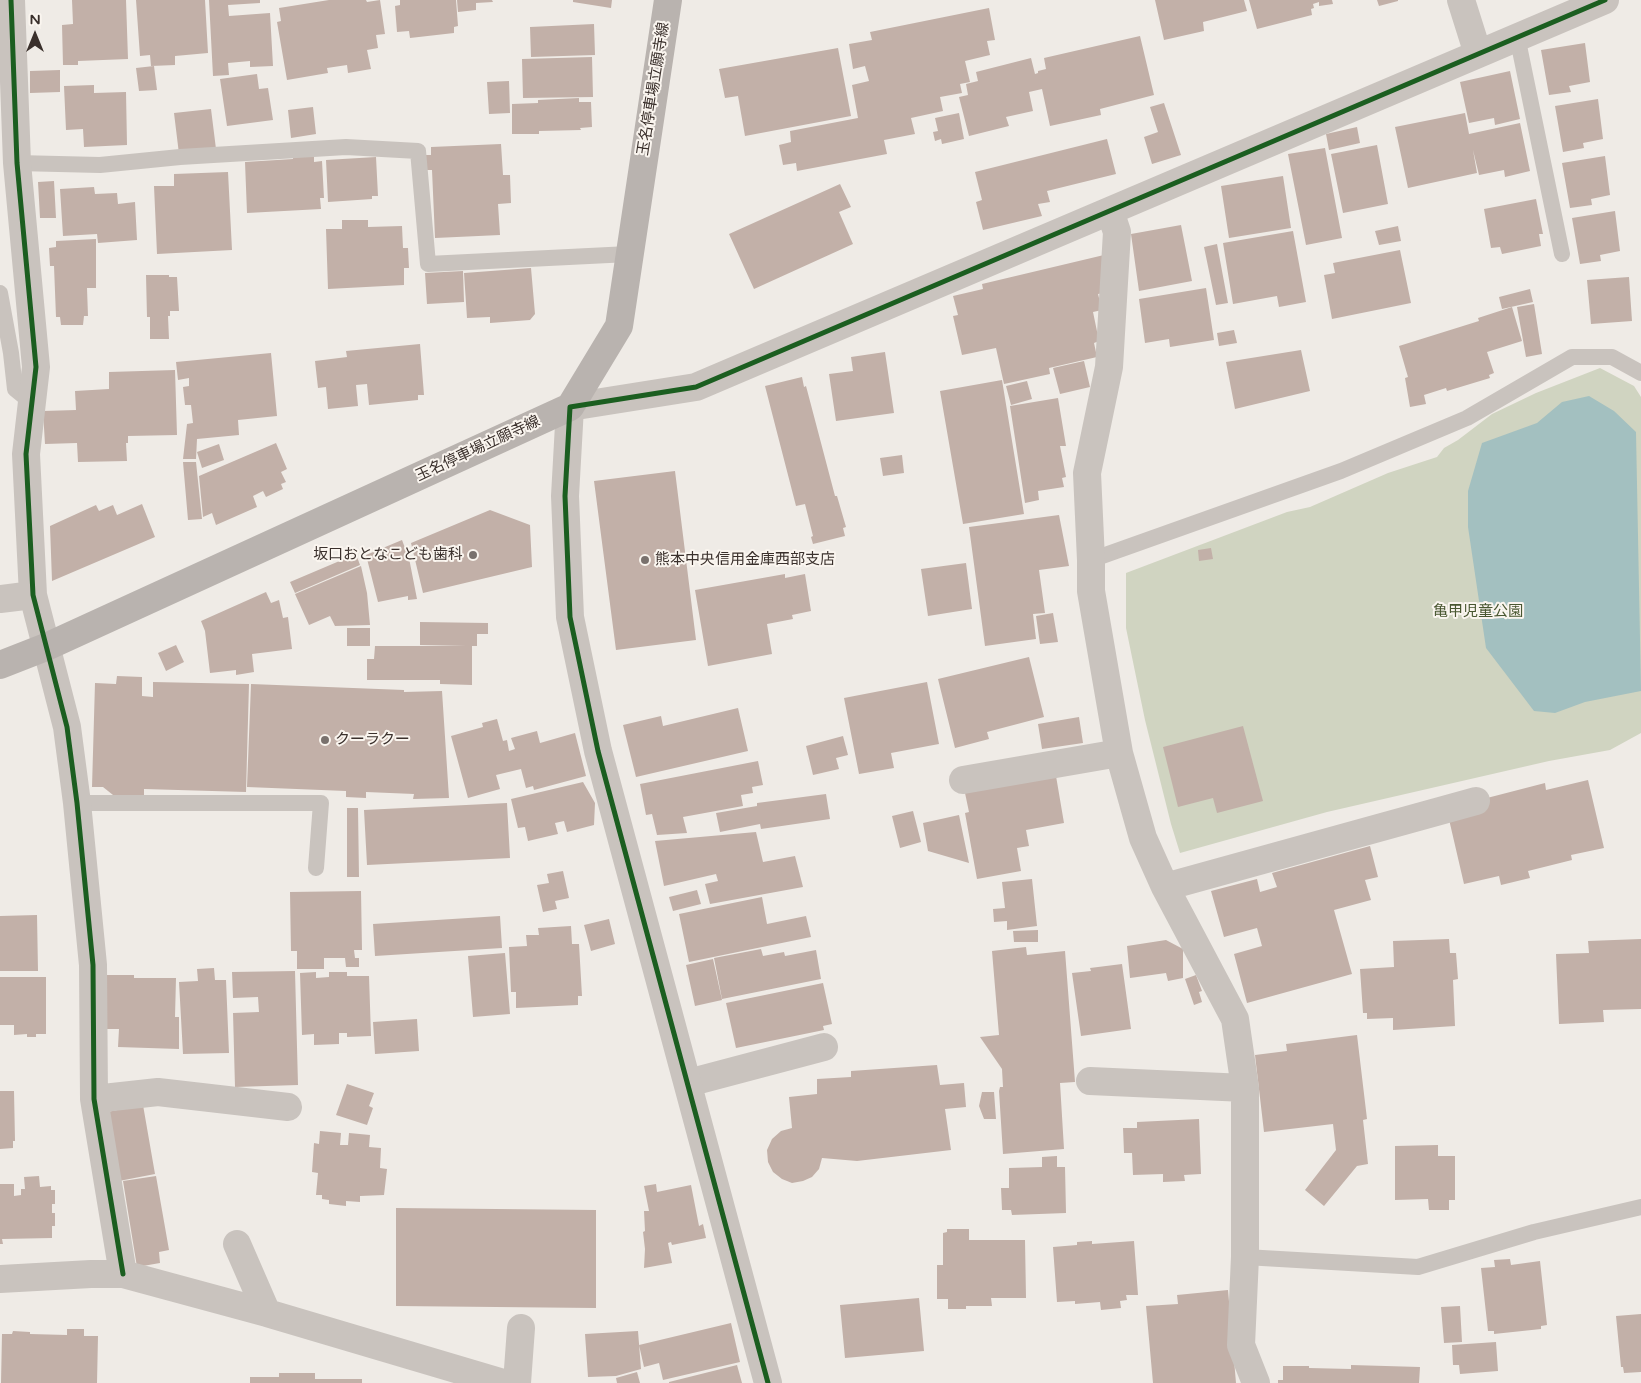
<!DOCTYPE html>
<meta charset="utf-8">
<style>
body{margin:0}
#map{position:relative;width:1641px;height:1383px;overflow:hidden;background:#efebe6;font-family:"Varela Round",sans-serif}
canvas{display:block}
.north{position:absolute;left:10px;top:10px;width:50px;height:50px;-webkit-text-stroke:4px #faf5ef;paint-order:stroke;rotate:0deg;font-size:14px;font-weight:700;line-height:20px;text-align:center;color:#3a302c}
.north::after{content:'';display:block;margin:auto;width:18px;height:22px;background:#3a302c;clip-path:polygon(50% 0,100% 100%,50% 72%,0 100%)}
</style>
<div id="map">
<canvas width="1641" height="1383"></canvas>
<div class="north">N</div>
</div>
<script>
const context = document.querySelector('canvas').getContext('2d');
context.lineJoin = 'round';
function fill(path, color) {
  context.fillStyle = color;
  context.fill(path, 'evenodd');
}
function trace(path, color, width, dash) {
  context.strokeStyle = color;
  context.lineWidth = width;
  context.lineCap = dash ? 'butt' : 'round';
  context.setLineDash(dash || []);
  context.stroke(path);
}
function write(font, color, halo, rows, align = 'center') {
  context.font = font + ' "Varela Round","Noto Sans JP",sans-serif';
  context.lineWidth = 4;
  context.setLineDash([]);
  context.textBaseline = 'middle';
  context.strokeStyle = halo;
  context.fillStyle = color;
  for (const [text, x, y, turn = 0] of rows) {
    context.save();
    context.translate(x, y);
    context.rotate((+turn || 0) * Math.PI / 180);
    context.textAlign = isNaN(turn) ? turn : align;
    if (halo) context.strokeText(text, 0, 0);
    context.fillText(text, 0, 0);
    context.restore();
  }
}
fill(new Path2D(`
 M1600,368L1634,386L1641,397V733L1610,750L1549,761L1327,812L1180,853L1171,824L1145,720L1126,628V573L1287,512L1310,507L1388,473L1437,457L1444,448L1458,440L1492,414L1536,393Z`), '#d0d4c1');
fill(new Path2D(`
 M1589,396L1614,411L1636,432L1641,691L1585,702L1555,713L1534,711L1486,648L1468,527V491L1482,443L1537,423L1562,402Z`), '#a3c0c0');
fill(new Path2D(`
 M72,0H126L128,59L78,61V65H63L62,25L73,24Z
 M136,0H205L208,53L175,56V65L151,66L150,55L140,56Z
 M209,0H260V3L228,5L229,16L270,13L273,66L250,67V61L228,63L229,75L213,76Z
 M329,0H366L367,2L380,0L385,34L376,35L378,48L367,50L371,69L348,73L347,65L327,68L328,73L287,80L277,22L281,21L279,8Z
 M400,0H456L458,26L454,27V33L410,38L409,31L397,32L395,6L400,5Z
 M457,0H492L493,2L476,3V10L458,12Z
 M573,0H612L611,8L573,2Z
 M1155,0H1244L1247,11L1203,22L1204,31L1164,40Z
 M1249,0H1332L1333,4L1319,6V2L1313,4L1314,8L1311,9L1312,15L1257,29Z
 M1377,0H1398V1L1379,6Z
 M989,8L995,40L987,41L990,55L965,61L970,82L960,84L962,93L940,97L943,111L911,118L915,134L884,140L887,154L797,171L796,163L783,165L779,145L791,142L790,131L858,118L852,85L869,81L865,66L853,69L849,44L872,40L870,32Z
 M594,24L595,55L531,57L530,27Z
 M1140,36L1154,95L1100,109L1101,115L1050,126L1042,89L1029,92L1033,111L1006,117L1009,126L969,136L959,97L968,95L966,84L978,81L976,72L1031,58L1035,74L1038,73V71L1046,69L1044,58Z
 M1585,43L1590,82L1569,86L1571,92L1549,95L1541,50Z
 M838,48L851,116L745,136L738,96L725,98L719,69Z
 M592,57L593,97L523,98L522,59Z
 M154,66L157,90L139,91L136,68Z
 M60,70V92L30,93V71Z
 M1510,71L1520,119L1495,125L1494,118L1469,123L1460,82Z
 M257,74L259,89L268,88L273,120L227,126L220,79Z
 M509,81L510,113L489,114L487,82Z
 M94,85V93L126,92L127,145L84,147L83,129L66,130L64,86Z
 M579,98V102H591L592,127L580,128L581,130L539,131V134H512V104L538,103V100Z
 M1598,99L1603,139L1583,143L1584,148L1563,152L1555,106Z
 M1164,103L1181,155L1152,164L1144,137L1158,132L1150,107Z
 M313,107L316,134L291,138L288,110Z
 M211,109L216,149L179,154L174,113Z
 M959,113L964,139L942,144L941,139L935,141L933,132L938,131L935,118Z
 M1465,113L1469,134L1520,123L1530,171L1505,177L1504,170L1479,175L1473,150L1477,173L1408,188L1395,127Z
 M1357,127L1360,143L1329,150L1326,134Z
 M1107,139L1116,174L1047,191L1050,202L1038,204L1042,216L983,230L976,202L982,200L975,172Z
 M501,144L503,175H510L511,203L498,204L500,235L435,238L432,170H426L425,155H431V147Z
 M1377,145L1388,204L1343,213L1331,154Z
 M1325,148L1342,238L1306,245L1288,154Z
 M314,154V162L322,161L324,198H320L321,209L247,213L245,162L293,159V156Z
 M1605,156L1610,195L1591,199L1592,205L1570,208L1562,163Z
 M376,157L378,196H372V199L328,202L326,160Z
 M228,172L232,250L157,254L154,186H174V174Z
 M1283,176L1291,228L1229,238L1221,186Z
 M54,181L56,218H40L38,182Z
 M840,184L851,207L839,212L853,244L754,289L729,234Z
 M94,187L95,194L117,193L118,204L135,202L137,240L98,243L97,234L63,236L60,189Z
 M1536,199L1543,234H1539L1541,246L1502,254L1500,247L1491,248L1484,209Z
 M1615,211L1620,251L1600,255L1601,261L1580,264L1572,218Z
 M342,220H368V227L402,226L403,248H408L409,268H404V285L328,289L326,229H342Z
 M1181,225L1192,281L1139,291L1131,234Z
 M1398,226L1401,241L1379,245L1375,231Z
 M1293,231L1306,302L1279,307L1277,296L1233,304L1223,243Z
 M96,239V288H87L88,316H84L83,325H61L60,317H56L54,266H50L49,248L56,247V241Z
 M1217,244L1228,303L1216,305L1204,247Z
 M1400,250L1411,303L1332,319L1324,275L1335,273L1333,263Z
 M1104,255L1103,293L1098,294L1102,310L1093,312L1099,341L1094,343L1097,357L1049,368L1050,374L1004,384L996,348L962,355L953,316L958,315L953,296L983,289L982,284Z
 M531,268L535,314L530,320L490,323V317L467,318L464,273Z
 M463,271L464,302L427,304L425,273Z
 M146,275H169V277H177L179,311H170V316H168L169,339H150V317H147Z
 M1629,277L1632,321L1591,324L1587,280Z
 M1206,288L1214,340L1170,347L1169,339L1145,343L1139,299Z
 M1530,289L1533,302L1502,309L1499,297Z
 M1534,304L1542,354L1526,357L1517,307Z
 M1512,307L1522,341L1487,352L1494,373L1489,375L1490,378L1447,391L1446,388L1424,395L1426,404L1410,407L1405,378L1408,377L1399,346L1479,321L1478,318Z
 M1234,330L1237,343L1219,346L1217,333Z
 M420,344L424,395H418V400L369,405L367,384L356,385L358,406L328,409L326,387L318,388L315,361L347,357L346,351Z
 M1301,350L1310,391L1235,409L1226,362Z
 M885,352L894,413L836,421L829,374L853,371L851,357Z
 M271,353L277,416L238,420L239,435L197,439L196,459H183L187,424L193,423L191,405H185L183,387L189,386V378L178,380L176,362Z
 M1084,361L1090,387L1060,394L1053,368Z
 M175,370L177,435L128,436V443H126L127,461L78,462L77,443L45,444L43,411L76,410L75,391L109,389V372Z
 M802,377L804,387L806,386L835,496H837L846,527L843,528L845,536L813,544L811,537L813,536L805,504L796,506L765,386Z
 M1002,380L1024,514L963,524L940,391Z
 M1027,381L1032,399L1011,405L1006,386Z
 M1058,398L1066,446H1060L1066,477L1062,478L1064,487L1038,491L1039,500L1025,503L1010,406Z
 M276,443L287,469L281,472L286,482L281,484L283,489L266,497L263,491L253,496L257,507L216,525L212,513L203,517L199,476Z
 M219,444L224,460L202,468L197,452Z
 M902,455L904,473L883,476L880,458Z
 M183,462H196L202,519L188,520Z
 M675,471L696,640L616,650L594,481Z
 M142,504L155,537L52,581L50,526L96,505L99,511L113,505L117,515Z
 M490,510L530,525L532,567L423,593L411,543Z
 M1059,515L1069,566L1039,570L1045,613L1033,614L1036,639L985,646L969,527Z
 M402,540L405,548H407L417,599L408,600V596L378,602L366,555Z
 M1211,548L1213,559L1199,561L1198,550Z
 M356,554L360,565L295,593L290,582Z
 M966,563L972,609L928,616L921,569Z
 M361,566L367,593L370,625L335,626L330,616L309,625L295,594Z
 M785,574V578L805,574L811,611L792,615L793,619L767,624L772,654L708,666L695,590Z
 M266,592L271,603L279,600L283,618L288,617L292,649L252,654L254,672L236,675V670L210,673L205,631L201,621Z
 M1053,613L1058,642L1040,644L1036,616Z
 M420,622L488,623V634H477V646H472V685L440,684V680H367V659H374L375,646H466L420,645Z
 M347,628H370V646H347Z
 M176,645L184,662L166,671L158,653Z
 M1029,657L1044,717L987,732L989,739L955,748L938,679Z
 M117,676L142,677V696L153,697V682L249,684L246,792L144,789V796L113,795L103,787H92L95,683L116,684Z
 M927,682L939,744L891,753L894,768L859,774L844,698Z
 M251,684L404,690V692L442,691L449,798L413,799L414,794L366,792V798L346,797V791L247,787Z
 M738,708L748,751L636,777L623,725L661,716L663,726Z
 M1079,717L1083,743L1042,749L1038,724Z
 M497,719L503,741L507,740L509,751L515,749L511,738L537,731L540,743L575,733L586,776L534,790L533,786L526,788L521,769L496,775L500,789L468,798L451,736L483,727L482,723Z
 M1243,726L1263,801L1217,813L1213,798L1178,807L1163,747Z
 M843,736L848,755L836,758L839,769L813,775L806,746Z
 M758,761L763,785L752,787L753,793L741,795L743,806L683,817L687,833L657,835L652,814L646,815L640,784Z
 M1056,776L1064,823L1026,830L1029,846L1017,848L1021,871L977,879L965,813L969,812L965,793Z
 M1588,780L1604,848L1571,855L1572,860L1528,871L1530,878L1501,885L1499,876L1464,884L1448,815L1487,798L1545,783L1546,790Z
 M583,782L595,803L594,825L567,832L564,821L555,823L558,834L528,841L525,827L518,828L511,799Z
 M826,794L830,819L761,829L760,824L720,832L716,813L757,806V803Z
 M507,803L510,858L367,865L364,810Z
 M347,808H358L359,877H347Z
 M913,811L921,842L900,848L892,816Z
 M959,815L969,863L928,851L923,823Z
 M756,832L763,862L795,856L803,887L710,904L705,884L718,881L716,874L664,886L655,841Z
 M1370,846L1378,877L1365,880L1371,900L1334,910L1352,974L1247,1003L1234,954L1262,946L1257,928L1224,937L1211,891L1257,879L1260,892L1277,887L1272,873Z
 M563,871L569,898L555,901L557,909L543,912L537,885L549,883L547,874Z
 M1032,879L1037,926L1007,930V921L994,922L993,909L1005,908L1002,882Z
 M697,890L701,904L673,911L669,897Z
 M361,891L362,950H354L355,958H359V967H346L345,958H324V969H297V951H291L290,892Z
 M762,897L767,924L806,916L811,937L689,962L679,914Z
 M37,915L38,971H0V916Z
 M500,916L502,948L375,956L373,924Z
 M609,919L615,944L591,951L584,925Z
 M571,926L572,944H579L582,996H578V1005L516,1008V992H511L509,947L527,946L526,935H539L538,928Z
 M1038,930V942H1014L1013,931Z
 M1449,939L1450,953H1456L1458,979L1453,980L1455,1026L1393,1030V1018L1367,1019V1013H1363L1360,969L1394,967L1393,941Z
 M1641,939V1009L1603,1010L1604,1022L1559,1024L1556,954L1589,953L1588,941Z
 M1166,940L1183,949V978L1168,981L1166,973L1130,978L1127,946Z
 M1026,947L1027,955L1065,951L1075,1082L1060,1083L1064,1149L1003,1154L999,1091L1000,1087H1003L1002,1069L980,1037L999,1035L992,951Z
 M761,949L763,956L784,952L785,956L816,950L821,979L722,999L714,958Z
 M505,953L510,1014L473,1017L468,956Z
 M713,959L722,1000L695,1006L686,965Z
 M1122,964L1131,1029L1081,1036L1072,973L1091,971L1090,968Z
 M214,968L215,980H226L229,1053L183,1054L179,982L198,981L197,969Z
 M295,971L298,1085L235,1087L233,1013L259,1012L258,997L233,998L232,972Z
 M316,972V978L329,977V972H347V976H369L371,1036L347,1037V1033H339V1044L314,1045V1034L302,1035L300,973Z
 M106,975H134V978H176L175,1017H179V1049L118,1047L119,1029H105Z
 M1196,975L1202,991L1199,992L1202,1002L1194,1005L1185,979Z
 M0,977H46V1034H36V1037H27V1034L14,1035V1025H0Z
 M823,983L832,1024L823,1026L824,1030L736,1048L726,1003Z
 M417,1019L419,1051L375,1054L373,1022Z
 M1357,1035L1367,1119L1363,1120L1368,1164L1357,1166L1324,1206L1305,1190L1336,1150L1333,1124L1264,1132L1255,1055L1287,1051L1286,1044Z
 M937,1065L940,1085L964,1083L966,1107L945,1109L951,1150L857,1161L822,1158L819,1169L812,1177L803,1181L792,1183L782,1179L773,1172L768,1162L767,1150L772,1139L781,1131L792,1128L789,1097L817,1094V1079L851,1077V1071Z
 M347,1084L374,1093L369,1106L373,1108L367,1125L336,1115Z
 M0,1091H14L15,1141H13V1148L0,1149Z
 M982,1092H994L996,1119H984L979,1106Z
 M143,1105L155,1174L119,1181L107,1112Z
 M1199,1119L1201,1174L1184,1175L1185,1181L1163,1182V1174L1133,1175L1132,1153H1124L1123,1128H1137V1122Z
 M320,1131L341,1133L340,1145H348L349,1133L370,1135L369,1147L381,1148L380,1168L387,1169L384,1195L360,1196V1202L346,1201V1206L329,1204V1200L322,1199V1195H316L318,1173L312,1172L314,1143L319,1144Z
 M1438,1145V1156H1455V1200H1449V1210H1429L1428,1199L1395,1200V1146Z
 M1057,1156V1167H1065L1066,1213L1012,1215L1011,1210H1002L1001,1188H1009V1168L1042,1167V1157Z
 M39,1176L40,1187L51,1186V1190H55V1204H52V1213H55V1226H52V1238L2,1239L3,1244H0V1184H14V1196L21,1195V1189H25L24,1177Z
 M156,1176L169,1250L159,1252L160,1263L137,1267L123,1181Z
 M656,1184L657,1192L691,1185L699,1226L703,1224L706,1238L672,1245L671,1242L668,1243L672,1263L644,1268L645,1249L643,1232L645,1231L644,1211H649L644,1186Z
 M396,1208L596,1210V1308L396,1306Z
 M947,1229H969V1240H1025L1026,1298H991L992,1306H966V1309H948V1299H937V1265H943V1233L947,1232Z
 M1092,1241V1244L1134,1241L1138,1295H1126L1127,1300L1120,1301L1121,1308L1101,1310L1100,1302L1075,1304V1301L1057,1302L1053,1247L1077,1245V1242Z
 M1510,1259L1511,1265L1540,1261L1547,1325L1541,1326V1329L1494,1334V1331H1488L1481,1268L1495,1267L1494,1260Z
 M1228,1290L1236,1383H1153L1146,1306L1178,1304L1177,1295Z
 M919,1298L924,1351L845,1358L840,1305Z
 M1460,1306L1462,1342L1444,1343L1441,1307Z
 M1641,1314V1372L1624,1373L1623,1367H1621L1616,1316Z
 M731,1323L740,1362L663,1380L659,1363L644,1367L639,1345Z
 M67,1329H84V1336H98L97,1383H1L2,1334H12L13,1331L30,1332V1334L67,1335Z
 M638,1331L641,1369L616,1376L588,1377L585,1334Z
 M1496,1342L1498,1371L1460,1374L1459,1365H1453L1452,1345Z
 M737,1365L742,1383H669V1382Z
 M1351,1365L1420,1367L1419,1383H1278V1380H1283V1366H1309V1368L1351,1369Z
 M637,1372L640,1383H617L616,1378Z
 M279,1373H315V1379H362V1383H250V1377H279Z`), '#c2b0a8');
trace(new Path2D(`
 M1517,36L1562,254
 M17,163L100,165L180,157L346,147L418,151L428,264L629,254
 M0,293L11,353L15,389L31,402
 M1091,560L1341,471L1467,418L1572,357H1612L1641,373
 M77,803H321L316,868
 M1245,1257L1418,1267L1534,1232L1641,1207`), '#c9c3be', 16);
trace(new Path2D(`
 M11,0L17,163L36,367L26,454L33,595L67,727L77,803L93,965L94,1099L123,1274
 M1461,0L1478,54
 M1110,211L1117,232L1109,367L1087,473L1091,560V591L1119,753L1143,838L1165,887L1235,1019L1245,1088V1257L1241,1345L1256,1383
 M570,407L696,387L1605,0
 M0,599L33,595
 M963,780L1119,753
 M1165,887L1476,801
 M1090,1081L1245,1088
 M688,1083L824,1047
 M94,1099L158,1092L288,1107
 M237,1244L267,1313
 M0,1279L91,1274H123L267,1313L503,1383
 M517,1383L521,1328`), '#c9c3be', 28);
trace(new Path2D(`
 M570,407L565,496L570,617L598,751L768,1383`), '#c9c3be', 28);
trace(new Path2D(`
 M0,665L46,647L570,407L619,326L668,0`), '#b9b3af', 28);
trace(new Path2D(`
 M11,0L17,163L36,367L26,454L33,595L67,727L77,803L93,965L94,1099L123,1274
 M768,1383L598,751L570,617L565,496L570,407L696,387L1605,0`), '#1b5e20', 5);
for (const [x, y, r, color] of [
 [473,555,5,"#79716d"],
 [645,560,5,"#79716d"],
 [325,740,5,"#79716d"]
]) {
  const dot = new Path2D();
  dot.arc(x, y, r, 0, 2 * Math.PI);
  context.fillStyle = color;
  context.fill(dot);
  trace(dot, '#faf5ef', 2);
}
write('15px', '#3a302c', '#faf5ef', [
 ["玉名停車場立願寺線",654,89,-81],
 ["玉名停車場立願寺線",478,449,-25]
]);
write('15px', '#3a302c', '#faf5ef', [
 ["坂口おとなこども歯科",463,555,"right"],
 ["熊本中央信用金庫西部支店",655,560],
 ["クーラクー",335,740]
], 'left');
write('15px', '#495731', '#faf5ef', [
 ["亀甲児童公園",1478,612]
]);
</script>
